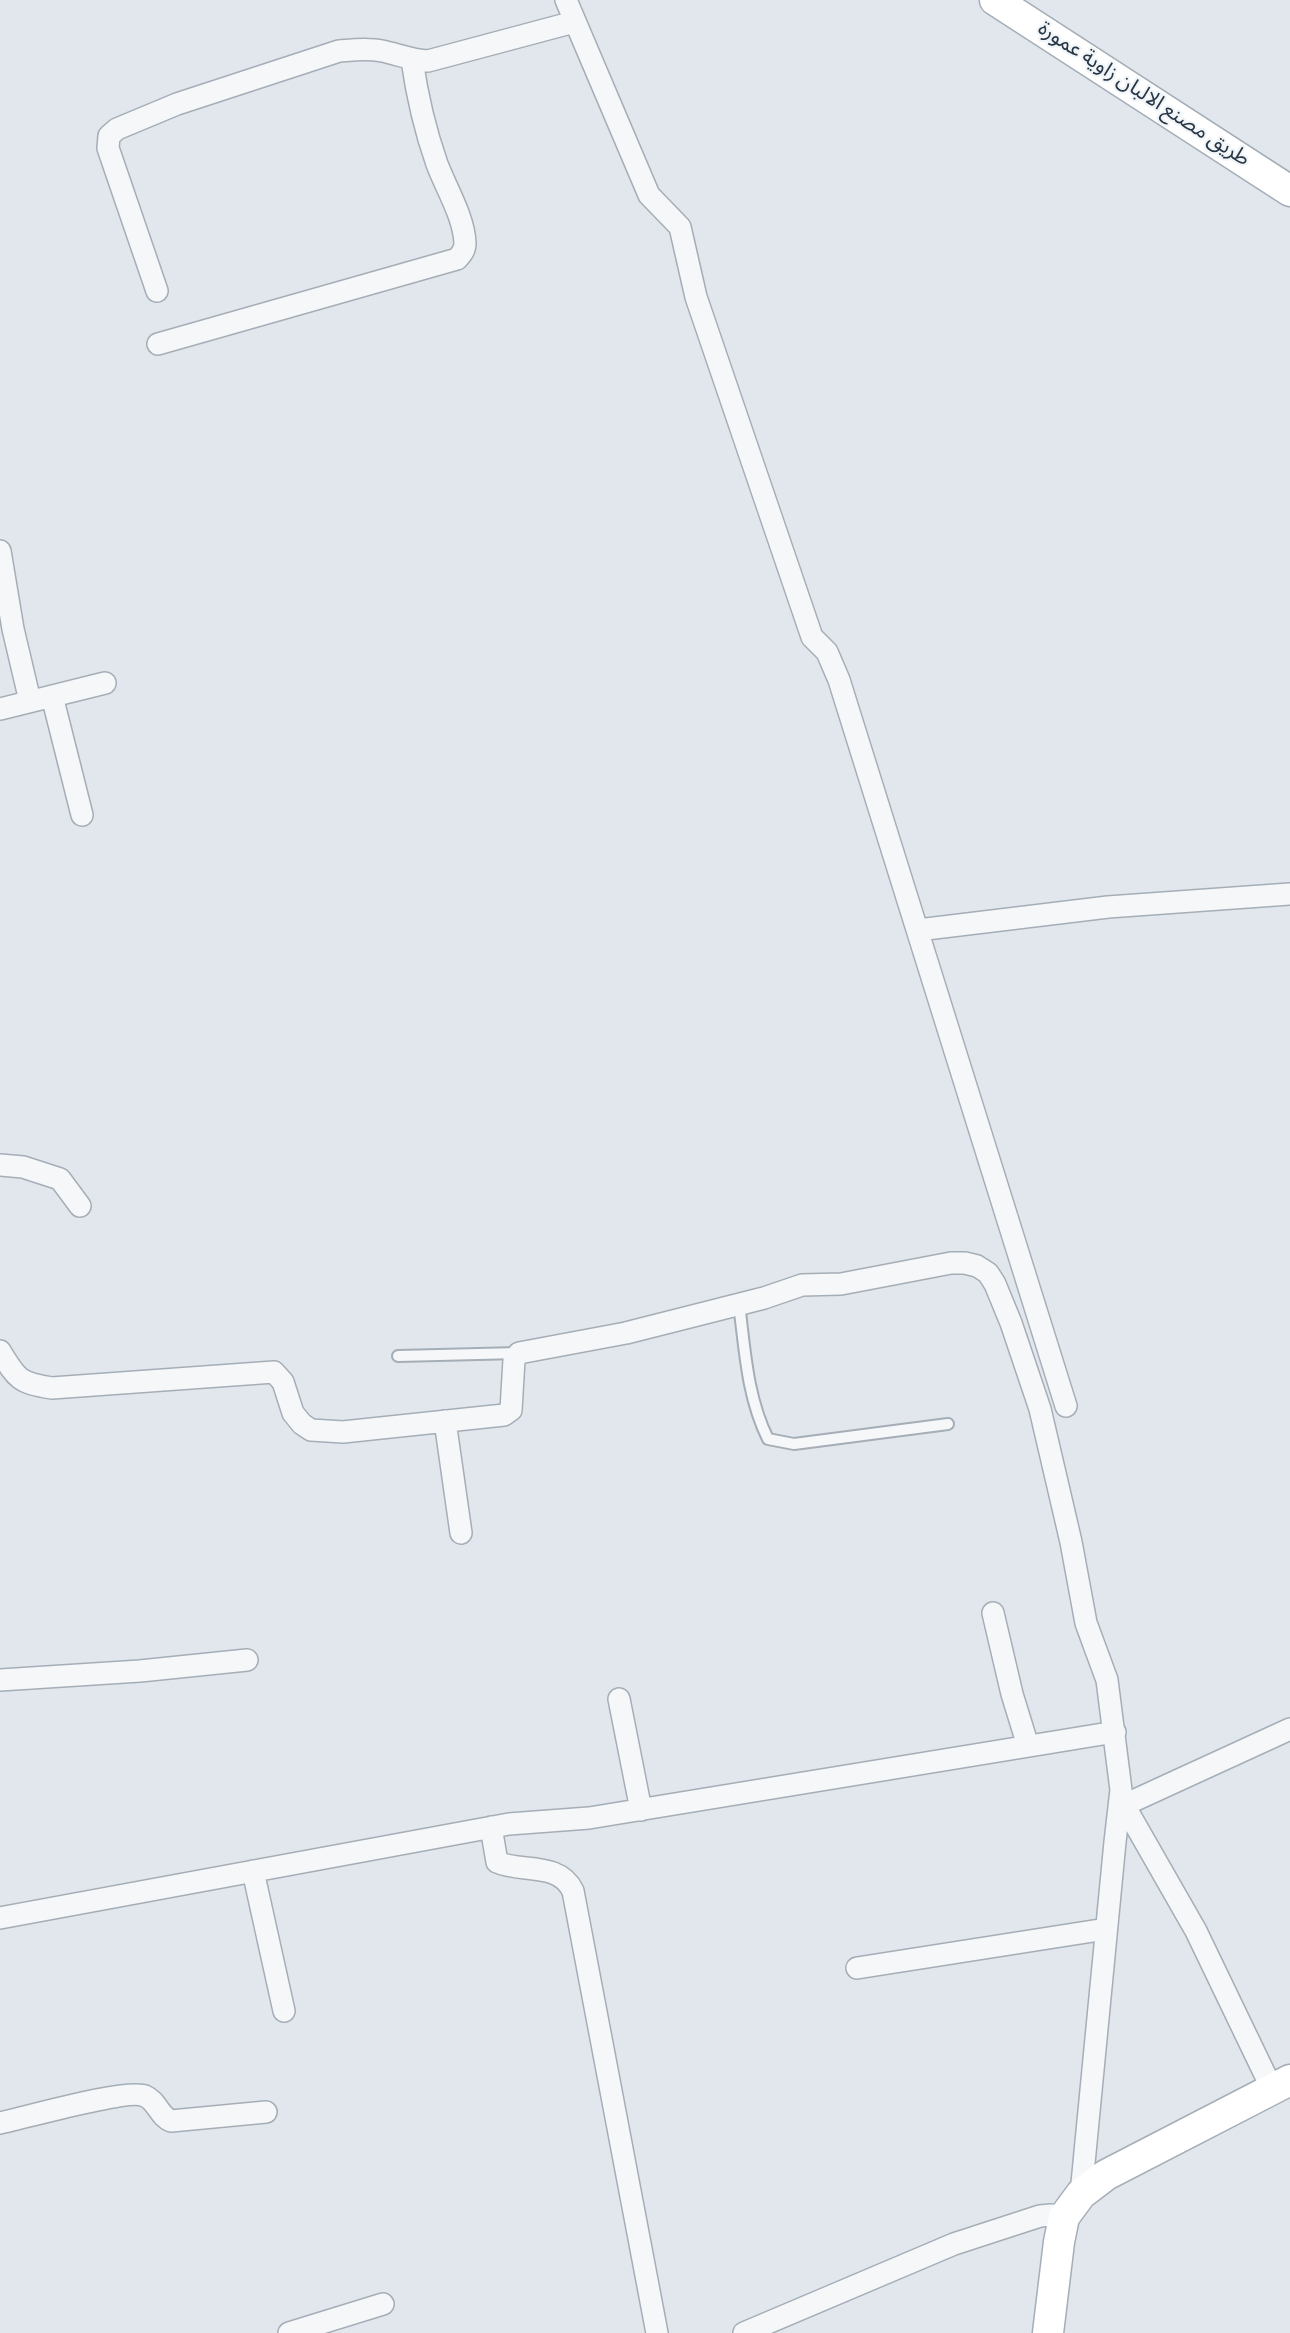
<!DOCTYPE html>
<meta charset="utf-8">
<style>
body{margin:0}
canvas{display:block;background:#e1e7ec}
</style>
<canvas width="1290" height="2333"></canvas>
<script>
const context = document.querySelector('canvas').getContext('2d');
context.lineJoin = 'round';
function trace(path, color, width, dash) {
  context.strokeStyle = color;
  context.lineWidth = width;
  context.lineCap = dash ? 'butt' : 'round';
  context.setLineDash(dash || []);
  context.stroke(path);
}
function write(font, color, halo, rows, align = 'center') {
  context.font = font + ' "Source Sans 3","Noto Sans Arabic",sans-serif';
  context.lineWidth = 4.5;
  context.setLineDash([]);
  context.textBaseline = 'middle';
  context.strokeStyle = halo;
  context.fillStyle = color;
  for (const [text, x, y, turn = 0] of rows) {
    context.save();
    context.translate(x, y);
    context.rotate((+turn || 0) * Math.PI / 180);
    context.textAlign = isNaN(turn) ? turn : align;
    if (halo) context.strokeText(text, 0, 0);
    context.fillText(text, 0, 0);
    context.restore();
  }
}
const lane = new Path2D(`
 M739,1304C745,1350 747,1397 768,1439L794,1444L948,1424
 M398,1356L519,1353`);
const street = new Path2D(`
 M566,0L649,195L680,227L696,297L812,637L827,652L839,680L1066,1406
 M157,291L108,148L109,136L117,129L177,104L339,51C353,50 367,48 382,51C397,54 411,60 428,61L574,22
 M158,344L457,259C462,254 465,250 465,243C464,217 446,188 437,164C425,130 417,95 412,60
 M0,551L13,629L30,701
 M52,696L82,815
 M0,709L105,683
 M918,930L1108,907L1290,894
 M0,1165L23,1167L60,1179L80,1206
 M0,1351C17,1379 19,1383 52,1388L274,1372L283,1382L293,1413L302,1424L311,1430L343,1432L504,1415L511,1410L514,1360L519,1353L626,1333L764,1298L802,1285L841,1284L951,1263H965L977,1266L988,1273L995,1284L1011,1323L1040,1409L1071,1542L1086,1623L1107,1680L1121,1790L1115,1842L1081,2194
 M445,1421L461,1533
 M993,1613L1012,1694L1028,1746
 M0,1680L140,1671L247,1660
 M619,1699L641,1810
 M1124,1805L1196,1931L1272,2089
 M1120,1807L1290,1729
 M491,1827L497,1862C520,1873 559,1861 573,1891L657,2333
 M253,1871L284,2011
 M0,1918L509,1824L589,1818L1115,1732
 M857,1968L1106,1929
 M0,2123C24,2118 129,2088 145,2096C157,2101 159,2116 171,2121L266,2112
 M289,2333L383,2304
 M744,2333L954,2244L1040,2216L1051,2215L1064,2217`);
const secondary = new Path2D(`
 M995,0L1290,191
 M1048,2333L1059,2242L1064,2217L1081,2194L1106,2175L1290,2080`);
trace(lane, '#a5aeb7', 14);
trace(street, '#a5aeb7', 24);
trace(secondary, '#a5aeb7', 33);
trace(lane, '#f5f7f9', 10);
trace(street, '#f5f7f9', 21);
trace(secondary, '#fff', 30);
write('21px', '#273645', '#f1f5f8', [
 ["طريق مصنع الالبان زاوية عمورة",1143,95,33]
]);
</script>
